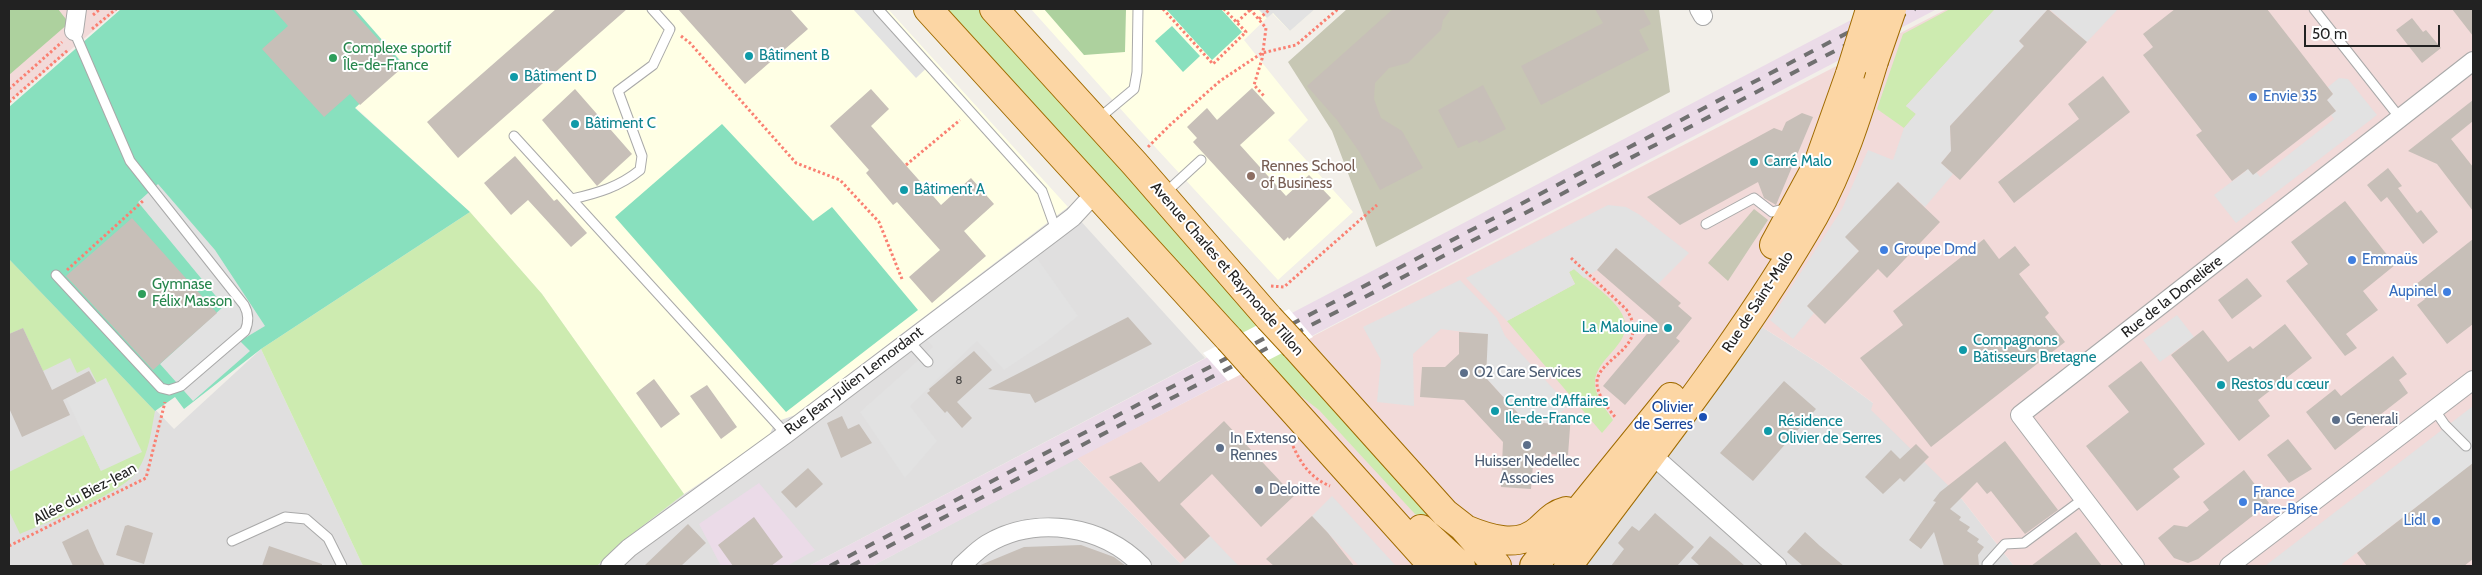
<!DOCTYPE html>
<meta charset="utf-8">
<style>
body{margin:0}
#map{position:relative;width:2482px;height:575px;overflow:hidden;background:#f2efe9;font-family:Cabin,sans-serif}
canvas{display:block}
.frame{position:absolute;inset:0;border:10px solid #222;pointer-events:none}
.scale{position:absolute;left:2304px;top:25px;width:136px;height:22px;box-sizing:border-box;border:2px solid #222;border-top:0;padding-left:6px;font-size:15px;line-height:18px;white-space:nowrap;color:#222;-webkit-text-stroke:4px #fff;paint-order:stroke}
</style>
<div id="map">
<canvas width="2482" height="575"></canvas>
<div class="frame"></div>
<div class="scale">50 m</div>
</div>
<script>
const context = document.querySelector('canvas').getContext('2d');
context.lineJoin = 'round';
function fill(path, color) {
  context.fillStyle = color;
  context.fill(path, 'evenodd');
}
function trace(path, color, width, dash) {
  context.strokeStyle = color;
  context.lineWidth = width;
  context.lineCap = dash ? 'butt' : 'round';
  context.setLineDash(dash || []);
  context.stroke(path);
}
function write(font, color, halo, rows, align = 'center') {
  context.font = font + ' Cabin,sans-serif';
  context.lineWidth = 4;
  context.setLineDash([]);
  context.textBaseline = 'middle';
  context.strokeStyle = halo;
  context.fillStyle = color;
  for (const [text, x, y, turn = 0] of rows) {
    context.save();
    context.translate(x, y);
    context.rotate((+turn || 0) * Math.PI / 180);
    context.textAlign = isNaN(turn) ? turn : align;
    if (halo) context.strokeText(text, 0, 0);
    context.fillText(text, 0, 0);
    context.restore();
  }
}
fill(new Path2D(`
 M1068,207L1205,358L809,566H597L619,544L684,494L769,436L775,422L795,415Z
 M9,257L174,429L261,349L363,566H9Z
 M1762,327L1823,366L1873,403L1961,498L2014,566H1582Z
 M1077,458L1183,566H872Z`), '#e0dfdf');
fill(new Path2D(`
 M9,9H119L9,102Z
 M1947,9H2473V566H2014L1961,498L1871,410L1873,403L1823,366L1762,327L1582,566H1183L1077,458Z`), '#f2dad9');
fill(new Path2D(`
 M1872,9H1937L872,566H809Z
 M759,483L815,550L787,566H721L699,524Z`), '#ebdbe8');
fill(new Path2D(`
 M355,9H888L1068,207L795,415L775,422L769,436L684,494L542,294L470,212L355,107L403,63Z
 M1031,9H1315L1290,31L1272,13L1244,40L1308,120L1288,140L1353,212L1278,280L1144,135Z`), '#ffffe5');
fill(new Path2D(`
 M1347,9H1659L1670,92L1376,247L1332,131L1288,62Z
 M1754,209L1768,220L1728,281L1708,263Z`), '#c7c7b4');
fill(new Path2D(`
 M946,9H982L1482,566H1469L1427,527L1319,410L1271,373Z
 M1950,9H1995L1906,106L1916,114L1904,128L1877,109L1903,34Z
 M470,212L542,294L684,494L619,544L597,566H363L261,349Z
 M9,259L155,411C151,432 149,452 138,470C124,493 47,522 20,534L9,511V472L84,435L101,471L106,378L97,383L89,367L77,373L70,358L43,371L23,328L9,334Z
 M1574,269C1587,280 1615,299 1622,314C1637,343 1596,356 1595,382C1594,395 1606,409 1613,420L1602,433L1507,321L1575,284L1569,272Z`), '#cdebb0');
fill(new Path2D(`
 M9,9H58L69,23L9,75Z
 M1044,9H1126L1125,52L1084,55Z`), '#add19e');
fill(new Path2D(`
 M121,9H355L403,64L355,108L470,212L261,349L184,409L175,397L155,411L9,259V107Z
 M1166,9H1221L1242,32L1212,60Z
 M1172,26L1200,56L1183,72L1155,41Z
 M722,124L813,221L832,207L918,310L786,412L615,217Z`), '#88e0be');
fill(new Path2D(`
 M853,9H885L933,62L916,78Z
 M1258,9H1315L1290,31L1273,13L1267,18Z
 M1995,9H2048L2019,41L2024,46L1950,126L1951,151L1941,163L1953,174L1925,207L1898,182L1846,237L1859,251L1807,306L1814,313L1793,339L1770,320L1842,209L1868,150L1893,160L1904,128L1916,114L1906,106Z
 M2049,9H2118L2087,42Z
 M2339,78L2348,79L2377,115L2236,223L2214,195L2246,171L2243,167L2256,172L2260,177L2334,119L2331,115L2336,111L2327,100L2333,94L2328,87Z
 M158,184L215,250L265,326L240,341L250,351L193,401L160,364L224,306L138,202Z
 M1608,205L1626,207L1640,215L1689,253L1658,284L1616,248L1597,270L1584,278L1574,269L1569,272L1575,284L1507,321L1466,278Z
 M1034,254L1078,316L1046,342L1004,370L977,341L910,406L937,441L905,478L860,412L933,347L926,339Z
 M1460,280L1497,318L1505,336L1569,406L1555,417V424L1526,422L1486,378L1487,335L1441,329L1413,354L1414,406L1377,402L1381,360L1363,327Z
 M2177,315L2194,337L2160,362L2143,340Z
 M106,378L142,452L101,471L66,398Z
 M2473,406V470L2470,466L2342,564L2343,566H2265Z
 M1332,496L1396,566H1359L1312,516Z
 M1210,536L1227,554L1239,566H1182L1180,564Z`), '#e2e2e2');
fill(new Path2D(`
 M1289,309L1313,337L1228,381L1203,353Z`), '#fff');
fill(new Path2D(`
 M273,9H351L403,67L360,105L350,94L324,117L262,49L288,26Z
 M556,9H627L458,158L427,122Z
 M678,9H790L808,29L745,84Z
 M1393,9H1451L1443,20L1441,30L1408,63L1389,68L1375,83L1374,99L1381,118L1402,131L1423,168L1380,190L1360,153L1337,120L1307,86Z
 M1595,9H1643L1651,24L1639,30L1649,50L1541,105L1521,66L1603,23Z
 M2048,9L2087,42L1960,180L1941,163L1951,151L1950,126L2024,46L2019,41Z
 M2175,9H2267L2333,94L2327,100L2336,111L2253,175L2248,169L2232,181L2196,135L2202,131L2143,55L2153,47L2143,34Z
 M2452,9H2473V36Z
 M2412,18L2423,32L2426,30L2441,48L2422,63L2396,30Z
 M2103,76L2130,112L2014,203L1998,182L2079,119L2068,104Z
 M1483,85L1506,129L1479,143L1477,140L1458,148L1438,110Z
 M1252,88L1275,113L1240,145L1286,196L1309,175L1331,198L1289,239L1288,237L1284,241L1193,142L1197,138L1187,127L1207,108L1217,120Z
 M575,89L632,154L597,186L542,120Z
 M871,89L889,109L871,126L941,205L971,178L994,204L964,231L986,256L932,303L909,277L940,250L897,202L893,205L866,173L869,170L830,126Z
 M2473,100V121L2451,139L2473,167V211L2437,164L2408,151Z
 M1802,113L1813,117L1776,205L1764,198L1758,182L1680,225L1647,197L1774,128L1782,131L1786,122Z
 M515,156L554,201L557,199L587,233L571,247L528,200L511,215L484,183Z
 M2388,168L2402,186L2398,188L2417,213L2421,210L2438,232L2423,244L2387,197L2381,202L2367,185Z
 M1898,182L1940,222L1887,278L1878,269L1825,324L1807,306L1859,251L1845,237Z
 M2345,201L2395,265L2363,291L2378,310L2346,334L2357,348L2345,356L2286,281L2308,264L2291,242Z
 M132,218L217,313L153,370L66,276Z
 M1984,239L1999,259L2015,246L2030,265L2019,274L2049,313L2045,317L2065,342L1931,447L1860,358L1903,325L1893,311Z
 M2473,239V324L2447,344L2417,305L2425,299L2415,285Z
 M1616,248L1681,303L1678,306L1692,318L1676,338L1680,341L1625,405L1603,386L1657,322L1597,270Z
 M2247,278L2262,296L2232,319L2218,300Z
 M1128,317L1152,344L1035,403L1030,394L988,389Z
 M2285,324L2312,358L2258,400L2270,416L2239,441L2171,355L2203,330L2228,362L2250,346L2253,349Z
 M23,328L52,390L89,371L96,383L63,400L70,415L22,437L9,408V334Z
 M1459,332L1488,334L1486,378L1526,422L1559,424L1571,414L1568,455L1546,454L1533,465L1531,489L1501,487L1503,442L1464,400L1420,397L1422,367H1445L1459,354Z
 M974,351L992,370L957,402L972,418L962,428L947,411L945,413L927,393L930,391L929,389Z
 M2393,356L2407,374L2399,380L2408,393L2335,450L2306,412L2335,389L2341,396Z
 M2141,361L2205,444L2173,469L2180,477L2137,511L2086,446L2129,412L2108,386Z
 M654,379L680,414L661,428L636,393Z
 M1784,381L1816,409L1753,481L1720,453Z
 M707,385L737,427L721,439L690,396Z
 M842,416L848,429L859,424L872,443L841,458L827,423Z
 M1224,421L1294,496L1261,527L1212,474L1180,504L1210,536L1185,559L1109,477L1141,462L1159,482Z
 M2288,439L2312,469L2289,483L2267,455Z
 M2005,441L2058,510L2025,534L1991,491L1987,494L1977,482L1950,509L1961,517L1959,520L1970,527L1967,531L1979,539L1977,542L1984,547L1978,555L1979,566H1944L1934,532L1921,549L1909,540L1936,502L1933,501L1940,492Z
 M1916,444L1929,457L1904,482L1900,478L1883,494L1865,477L1891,450L1900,459Z
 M2473,463V559L2464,566H2367L2357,553Z
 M808,468L823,484L796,508L781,492Z
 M2244,470L2269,503L2198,559L2188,563L2174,558L2158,538L2174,525L2187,527L2209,510L2203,502Z
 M1655,513L1694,547L1677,566H1611L1624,549L1618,543L1632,526L1639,531Z
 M1312,516L1328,533L1354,566H1274L1266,559Z
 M754,517L783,557L771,566H733L718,545Z
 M688,524L706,543L681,566H644Z
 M128,525L153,533L144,564L116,555L125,526Z
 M88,529L97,550L105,566H73L62,542Z
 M1805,532L1820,546L1844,566H1803L1787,552Z
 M2076,532L2102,566H2031Z
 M1710,536L1727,550L1745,566H1700L1691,558Z
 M1081,545L1114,557L1126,566H978L1024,547Z
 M269,546L322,564V566H262Z`), '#c7bfb8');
const service = new Path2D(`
 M878,9L1042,191L1056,230
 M2314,9L2400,118
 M1098,119L1134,89L1137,72L1138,9
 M514,136L786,434
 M1164,194L1201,160
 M572,199C598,193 619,187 640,170L642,156L618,91L653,65L670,29L652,9
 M1706,224L1754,198L1772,212L1787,208
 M56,275L161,388L169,390L181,386L245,331C249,322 249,314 244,305L130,161L74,31
 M908,340L928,362
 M2434,409L2445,425L2466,446
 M232,541L285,517L306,519L328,538L342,566
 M1987,564L2005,544L2024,543L2083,499`);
const minor = new Path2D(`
 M1699,9L1703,16
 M74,31L77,9
 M1651,454L1777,566
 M610,566L629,548L786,434L1056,230L1073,217L1096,192
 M961,566C969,559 977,550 987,544C1036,515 1103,525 1142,566
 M2135,566L2020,415L2473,61
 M2229,566L2473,380`);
const primary = new Path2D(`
 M928,9L1229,339
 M994,9L1135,164L1269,318
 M1774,245L1818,164L1850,74
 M1295,346L1445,513L1463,527L1497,566
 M1255,368L1433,566
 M1421,529L1461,566
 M1465,529C1489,539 1519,549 1540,529C1549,521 1554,514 1566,511
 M1534,566L1671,397
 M1568,566C1652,452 1743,340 1814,216C1841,168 1858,114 1874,61`);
trace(service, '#a9a9a9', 11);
trace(minor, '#a9a9a9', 20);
trace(primary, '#a06b00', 30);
trace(new Path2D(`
 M1163,9L1213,64L1246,32L1224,9
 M1250,9L1266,28L1262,59L1254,85L1264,96
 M93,15L100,9
 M1259,19L1270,9
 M1237,22L1250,10
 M92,29L116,9
 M681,36L690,43L796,163L840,180L879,222L902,279
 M9,89L62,42
 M9,102L68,50
 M1148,147L1170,125L1220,81L1262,53L1296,45L1338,9
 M906,165L960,120
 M1571,258L1626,309C1653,348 1596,358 1597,383C1597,395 1608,408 1615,417
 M67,270L144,200
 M1271,286L1284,287L1377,205
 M1293,446C1301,464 1311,478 1330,486
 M9,546L146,478L165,402`), '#fa8072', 3, [2.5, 2.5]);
trace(service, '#fff', 9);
trace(minor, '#fff', 18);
trace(primary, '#fcd6a4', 28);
trace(new Path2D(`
 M830,566L1893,9
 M851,566L1915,9`), '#707070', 4, [10, 10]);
const primaryBridge = new Path2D(`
 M1874,61L1892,9
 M1850,74L1869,13
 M1269,318L1295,346
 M1229,339L1255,368`);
trace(primaryBridge, '#a06b00', 30, []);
trace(primaryBridge, '#fcd6a4', 28);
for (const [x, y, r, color] of [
 [749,56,5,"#0f9aa8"],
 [333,58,5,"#2e9e5b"],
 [514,77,5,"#0f9aa8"],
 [2253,97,5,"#3f7fe0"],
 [575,124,5,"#0f9aa8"],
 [1754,162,5,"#0f9aa8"],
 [1251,176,5,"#8d6e63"],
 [904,190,5,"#0f9aa8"],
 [1884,250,5,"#3f7fe0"],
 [2352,260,5,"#3f7fe0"],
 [2447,292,5,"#3f7fe0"],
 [142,294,5,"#2e9e5b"],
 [1668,328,5,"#0f9aa8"],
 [1963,350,5,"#0f9aa8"],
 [1464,373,5,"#5c6f8a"],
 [2221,385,5,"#0f9aa8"],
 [1495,411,5,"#0f9aa8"],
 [1703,417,5,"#1a4fb4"],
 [2336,420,5,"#5c6f8a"],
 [1768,431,5,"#0f9aa8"],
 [1527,445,5,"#5c6f8a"],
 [1220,448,5,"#5c6f8a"],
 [1259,490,5,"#5c6f8a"],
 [2243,502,5,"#3f7fe0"],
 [2436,521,5,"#3f7fe0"]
]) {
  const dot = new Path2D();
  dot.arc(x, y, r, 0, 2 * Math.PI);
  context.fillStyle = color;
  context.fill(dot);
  trace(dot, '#fff', 2);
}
write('12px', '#4b4948', null, [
 ["8",959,380]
]);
write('15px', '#27864d', '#fff', [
 ["Complexe sportif",343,49],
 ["Île-de-France",343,66],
 ["Gymnase",152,285],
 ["Félix Masson",152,302]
], 'left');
write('15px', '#0d838f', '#fff', [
 ["Bâtiment B",759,56],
 ["Bâtiment D",524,77],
 ["Bâtiment C",585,124],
 ["Carré Malo",1764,162],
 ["Bâtiment A",914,190],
 ["La Malouine",1658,328,"right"],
 ["Compagnons",1973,341],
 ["Bâtisseurs Bretagne",1973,358],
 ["Restos du cœur",2231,385],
 ["Centre d'Affaires",1505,402],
 ["Ile-de-France",1505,419],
 ["Résidence",1778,422],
 ["Olivier de Serres",1778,439]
], 'left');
write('15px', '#366cbe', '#fff', [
 ["Envie 35",2263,97],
 ["Groupe Dmd",1894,250],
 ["Emmaüs",2362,260],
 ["Aupinel",2437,292,"right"],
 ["France",2253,493],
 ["Pare-Brise",2253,510],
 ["Lidl",2426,521,"right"]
], 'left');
write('15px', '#785e54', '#fff', [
 ["Rennes School",1261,167],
 ["of Business",1261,184]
], 'left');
write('15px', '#222', '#fff', [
 ["Avenue Charles et Raymonde Tillon",1227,269,49],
 ["Rue de la Donelière",2172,297,-38],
 ["Rue de Saint-Malo",1758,302,-57],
 ["Rue Jean-Julien Lemordant",854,381,-37],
 ["Allée du Biez-Jean",85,494,-28]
]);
write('15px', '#4e5e75', '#fff', [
 ["O2 Care Services",1474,373],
 ["Generali",2346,420],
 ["In Extenso",1230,439],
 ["Rennes",1230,456],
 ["Huisser Nedellec",1527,462,"center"],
 ["Associes",1527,479,"center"],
 ["Deloitte",1269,490]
], 'left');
write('15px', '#164399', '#fff', [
 ["Olivier",1693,408],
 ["de Serres",1693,425]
], 'right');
</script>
